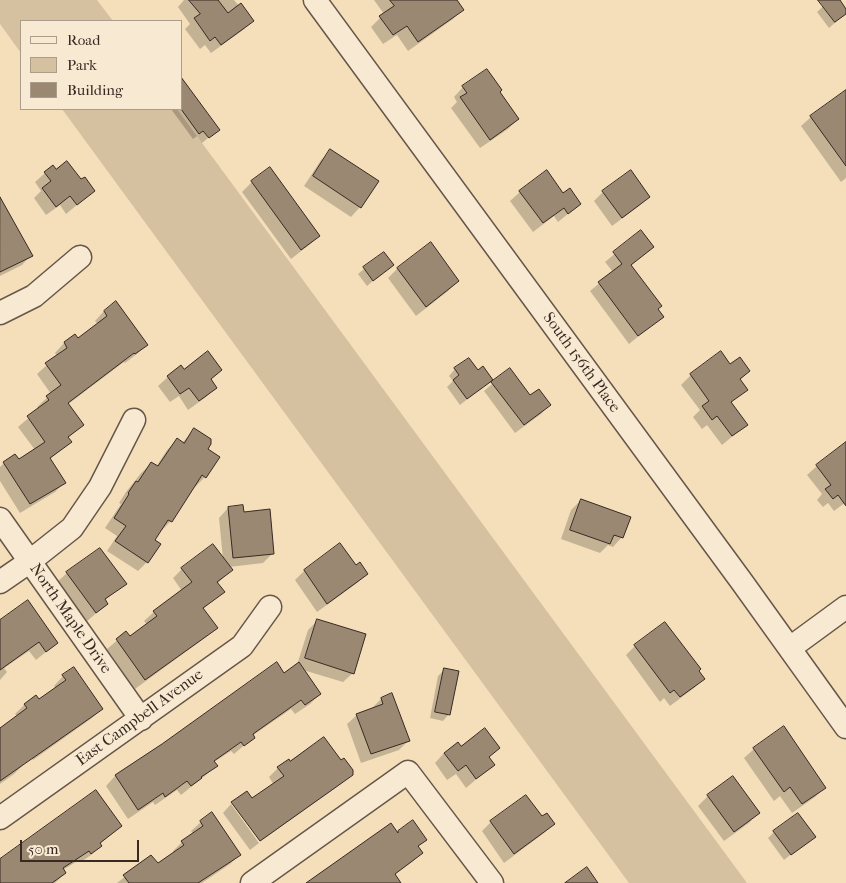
<!DOCTYPE html>
<style>
body{margin:0}
#map{position:relative;width:846px;height:883px;overflow:hidden;background:#f5dfba;font-family:"IM FELL French Canon",serif}
canvas{display:block}
.legend{position:absolute;left:20px;top:20px;width:162px;height:90px;box-sizing:border-box;background:#f8ead2;border:1px solid #ab9d8c;margin:0;padding:6px 9px;list-style:none;font-size:15px;color:#382923}
.legend li{display:flex;align-items:center;gap:10px;height:25px}
.legend b{width:25px;border:1px solid #ab9d8c}
.scale{position:absolute;left:20px;top:840px;width:119px;height:22px;box-sizing:border-box;border:2px solid #382923;border-top:0;padding-left:6px;font-size:15px;line-height:18px;white-space:nowrap;color:#382923;-webkit-text-stroke:4px #f8ead2;paint-order:stroke}
</style>
<div id="map">
<canvas width="846" height="883"></canvas>
<ul class="legend">
<li><b style="height:6px;background:#f8ead2"></b>Road</li>
<li><b style="height:14px;background:#d5c0a0"></b>Park</li>
<li><b style="height:14px;background:#9a8872"></b>Building</li>
</ul>
<div class="scale">50 m</div>
</div>
<script>
const context = document.querySelector('canvas').getContext('2d');
context.lineJoin = 'round';
function fill(path, color) {
  context.fillStyle = color;
  context.fill(path, 'evenodd');
}
function trace(path, color, width, dash) {
  context.strokeStyle = color;
  context.lineWidth = width;
  context.lineCap = dash ? 'butt' : 'round';
  context.setLineDash(dash || []);
  context.stroke(path);
}
function write(font, color, halo, rows, align = 'center') {
  context.font = font + ' "IM FELL French Canon",serif';
  context.lineWidth = 4;
  context.setLineDash([]);
  context.textBaseline = 'middle';
  context.strokeStyle = halo;
  context.fillStyle = color;
  for (const [text, x, y, turn = 0] of rows) {
    context.save();
    context.translate(x, y);
    context.rotate((+turn || 0) * Math.PI / 180);
    context.textAlign = isNaN(turn) ? turn : align;
    if (halo) context.strokeText(text, 0, 0);
    context.fillText(text, 0, 0);
    context.restore();
  }
}
fill(new Path2D(`
 M0,0H97L113,21H21V53L0,24Z
 M62,109H177L747,883H629Z`), '#d5c0a0');
fill(new Path2D(`
 M184,0H234L252,21L243,30L211,53L205,45L200,49L185,29L190,24L178,7Z
 M374,0H455L462,9L453,19L408,51L397,35L383,44L371,27L384,14Z
 M830,0H838L846,11V13L829,28L817,12Z
 M463,87L499,92L518,119L508,129L480,148L451,108L457,102L454,97Z
 M846,91V178L841,182L801,126L811,117Z
 M171,109H181L218,130L202,143L197,136L193,139Z
 M331,151L377,181L360,207L351,217L304,186L321,160Z
 M53,166L56,171L81,181L94,191L66,214L60,205L46,215L34,198L41,191L35,182Z
 M270,169L319,236L309,245L291,259L242,192L252,182Z
 M520,192L563,195L580,204L558,222L554,216L533,232L510,201Z
 M603,192L649,197L639,206L612,226L594,201Z
 M0,216L31,255L22,265L0,276Z
 M641,232L652,247L630,266L662,317L629,344L590,291L613,272L605,262Z
 M430,244L458,281L448,291L416,316L388,278L397,269Z
 M383,253L392,265L367,286L358,274Z
 M104,311L146,345L137,354L125,363L124,362L67,405L82,425L67,439L70,442L49,460L64,483L55,492L20,513L0,481V467L4,463L19,461L35,450L18,427L39,409L37,407L51,394L37,374L57,356L55,353L64,343L75,335L78,339L98,324L95,321Z
 M721,353L730,366L749,371L740,380L746,389L730,404L746,425L722,445L707,425L702,429L693,417L700,410L681,385L691,375Z
 M455,369L478,371L491,380L460,405L447,387L453,381L449,376Z
 M510,369L530,397L549,405L541,414L515,433L484,391Z
 M184,370H220L210,380L216,387L206,397L188,410L179,396L170,402L158,386L168,377Z
 M194,430L206,449L218,458L205,477L195,487L194,486L171,521L161,531L160,530L153,540L147,562L138,571L107,551L117,536L105,528L121,504L119,503L126,492L141,473L151,464L156,467L167,450L177,440L182,443Z
 M846,450V502L834,511L828,503L823,507L817,500L822,494L807,475L817,466Z
 M581,500L622,537L613,547L608,545L600,553L561,539L571,510Z
 M242,506L243,513L273,553L263,563L229,567L231,570L217,584L223,592L203,609L216,628L206,637L135,689L107,649L126,633L129,637L147,625L144,621L154,612L182,591L173,578L182,569L223,559L219,518L228,508Z
 M340,545L355,567L367,574L357,583L317,612L295,580L304,571Z
 M67,573L125,584L104,601L107,604L86,622L57,582Z
 M318,620L353,673L343,682L303,670L320,694L310,704L295,714L291,709L252,736L254,737L234,754L231,751L214,762L216,765L206,775L181,795L177,790L155,805L153,802L128,819L106,786L115,776L163,745L297,665L308,630Z
 M0,621L57,643L36,660L29,651L4,668L7,672L0,680Z
 M635,646L698,671L703,679L694,688L670,706L664,698L660,702L626,655Z
 M444,670L449,714L443,721L430,718L438,676Z
 M63,676L101,709L92,718L33,760L9,725L18,717L15,714L25,704L38,701L56,689L54,686Z
 M381,699L408,741L399,750L361,763L347,724L357,715L372,708Z
 M0,732L24,764L14,774L0,784Z
 M460,748H498L488,758L493,765L466,788L456,774L447,780L435,763L444,753Z
 M754,749L825,787L815,797L792,813L780,796L774,801L744,758Z
 M278,768L351,774L341,784L261,841L233,803L252,800L274,785L269,777Z
 M732,778L758,813L749,823L724,841L698,806L708,796Z
 M231,804L259,843L250,850L223,813Z
 M201,822L239,855L230,864L202,883H117L151,856L157,865L174,854L173,851L182,842L193,834L191,831Z
 M491,822L553,824L544,833L504,863L482,831Z
 M121,826L100,844V845L91,855L81,862L79,860L63,870L65,873L55,883H0V860Z
 M399,832L426,839L418,847L422,853L412,862L394,875L395,883H308Z
 M774,832L814,836L784,860L768,838Z`), '#0003');
const building = new Path2D(`
 M189,0H218L228,13L241,3L254,21L221,45L215,37L210,41L194,18L200,14Z
 M390,0H457L464,10L418,42L407,26L393,35L379,16L394,6Z
 M818,0H840L846,9V14L835,22Z
 M487,69L502,90L500,92L519,119L490,140L460,97L467,93L462,86Z
 M181,77L220,130L209,138L203,131L199,134L181,109Z
 M846,90V166L810,116Z
 M330,149L379,181L361,208L313,176Z
 M67,161L81,179L85,177L95,191L77,205L70,196L56,207L42,188L51,181L44,172L53,165L56,169Z
 M270,167L320,236L301,250L251,181Z
 M547,170L563,193L570,188L581,204L568,214L564,208L543,223L519,191Z
 M631,170L650,197L622,218L602,191Z
 M0,197L33,256L0,272Z
 M641,230L654,247L631,265L662,306L658,309L664,317L638,336L598,282L622,264L613,252Z
 M431,242L459,281L426,307L397,268Z
 M384,252L394,265L373,281L363,267Z
 M116,301L148,345L135,354L134,353L68,403L84,425L68,437L72,442L50,458L66,483L30,504L3,462L15,454L19,459L45,442L27,416L49,400L46,396L61,385L45,363L67,348L64,342L75,334L78,338L107,316L104,311Z
 M208,351L222,370L211,379L217,388L199,401L189,388L180,394L167,376L181,365L184,369Z
 M721,351L730,364L740,357L750,371L740,379L748,390L731,402L748,425L732,436L717,416L712,420L702,406L709,401L690,374Z
 M469,358L478,370L483,366L493,380L467,399L453,380L459,375L454,368Z
 M510,368L530,395L539,389L551,405L524,425L491,382Z
 M194,428L211,439V444L208,449L220,457L206,478L202,475L172,522L168,520L155,540L161,544L148,563L115,541L126,526L114,518L129,494L128,493L136,481L138,482L151,462L158,466L177,438L184,443Z
 M846,442V506L838,495L833,499L825,489L831,485L816,465Z
 M581,499L631,517L623,538L614,535L610,544L570,530Z
 M243,505L244,512L270,509L274,554L233,558L228,507Z
 M340,543L356,565L360,562L368,574L327,604L304,570Z
 M213,544L233,570L217,582L225,592L203,608L218,628L145,680L116,639L126,631L130,636L157,616L153,611L192,582L181,568Z
 M100,548L127,584L105,599L108,604L96,613L66,572Z
 M28,600L58,643L46,652L39,642L0,670V620Z
 M317,619L366,634L354,674L305,658Z
 M665,622L701,669L699,671L705,679L680,697L674,690L670,693L634,645Z
 M277,662L284,673L299,662L321,694L305,705L301,700L253,734L255,738L244,746L241,742L214,761L218,766L201,777L202,778L191,786L187,781L165,797L163,793L138,810L115,775L162,744Z
 M74,667L103,709L0,781V728L27,708L24,704L36,695L39,699L66,680L62,675Z
 M444,668L459,671L450,715L435,712Z
 M392,693L410,741L371,754L356,714L383,704L381,698Z
 M784,726L826,788L802,804L790,787L784,792L753,748Z
 M485,728L500,748L489,757L495,765L476,779L466,765L458,771L444,753L458,742L461,746Z
 M324,737L341,760L344,758L353,770V775L260,841L231,802L247,791L252,798L284,776L277,767L289,759L290,761Z
 M733,776L760,813L734,832L707,795Z
 M96,790L122,826L100,843L102,846L91,854L89,851L63,868L66,873L52,883H0V859Z
 M526,795L542,816L547,813L555,824L514,854L490,821Z
 M212,812L241,855L198,883H129L123,875L151,855L158,863L184,845L181,841L203,826L200,821Z
 M798,813L816,837L791,855L773,831Z
 M413,820L427,840L418,846L423,853L395,874L401,883H306L391,823L398,833V831Z
 M587,867L598,883H565Z`);
fill(building, '#9a8872');
trace(building, '#382923', 1);
const minor = new Path2D(`
 M315,0L742,582L846,727
 M0,313L34,296L80,257
 M0,519L141,719
 M0,582L29,562L72,528L100,487L134,420
 M790,648L846,607
 M0,818L242,646L270,607
 M252,883L408,772L492,883`);
trace(minor, '#675649', 25);
trace(minor, '#f8ead2', 22);
write('16px', '#382923', '#f8ead2', [
 ["South 156th Place",581,363,54],
 ["North Maple Drive",70,619,55],
 ["East Campbell Avenue",140,718,-36]
]);
</script>
